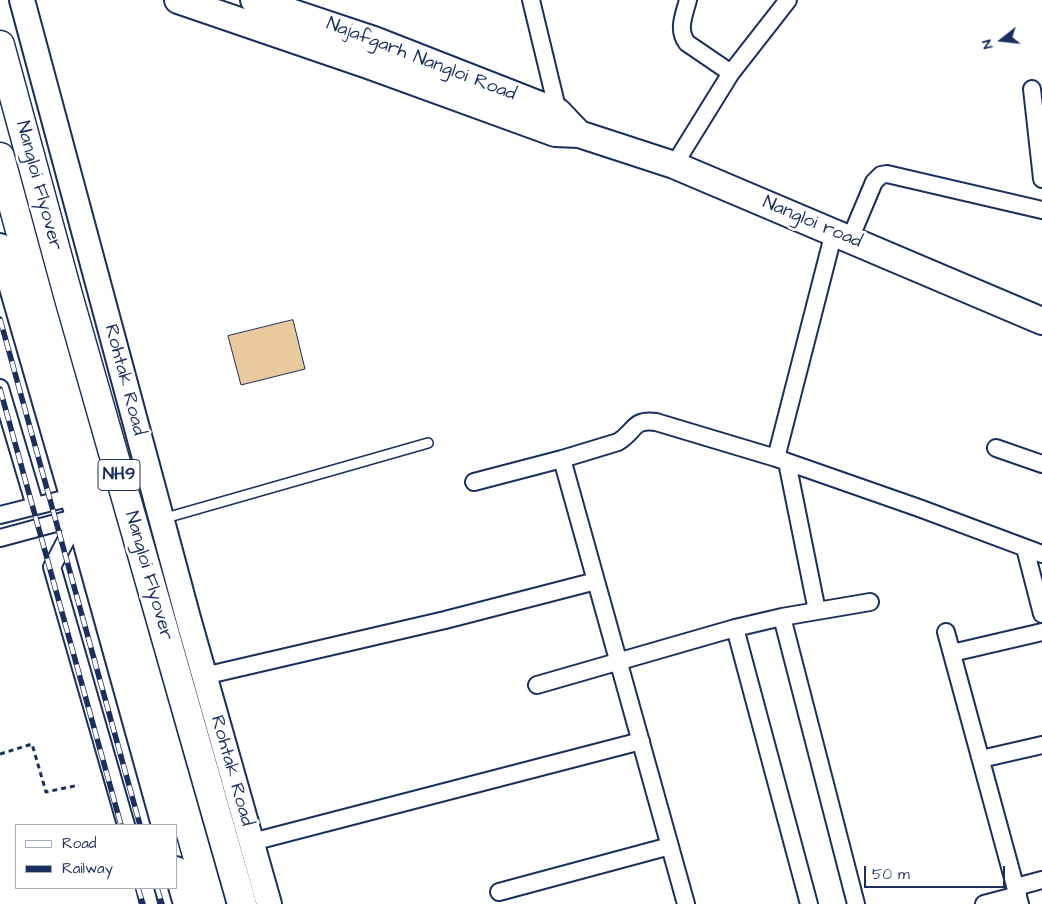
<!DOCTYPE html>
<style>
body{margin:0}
#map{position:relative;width:1042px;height:904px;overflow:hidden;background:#fff;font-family:"Architects Daughter",sans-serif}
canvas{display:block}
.legend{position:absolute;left:15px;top:824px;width:162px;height:65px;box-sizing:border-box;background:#fff;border:1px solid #a4acbf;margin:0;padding:6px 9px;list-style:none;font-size:15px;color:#1b2f5e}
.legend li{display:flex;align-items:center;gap:10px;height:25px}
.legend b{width:25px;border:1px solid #a4acbf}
.north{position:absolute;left:977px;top:15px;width:50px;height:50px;-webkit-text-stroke:4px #fff;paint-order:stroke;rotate:254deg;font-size:14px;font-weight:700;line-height:20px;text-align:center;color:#1b2f5e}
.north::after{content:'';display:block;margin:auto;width:18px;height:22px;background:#1b2f5e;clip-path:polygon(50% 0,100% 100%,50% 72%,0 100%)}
.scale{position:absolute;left:864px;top:866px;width:141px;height:22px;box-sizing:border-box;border:2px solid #1b2f5e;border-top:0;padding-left:6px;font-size:15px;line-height:18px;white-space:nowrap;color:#1b2f5e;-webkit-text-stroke:4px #fff;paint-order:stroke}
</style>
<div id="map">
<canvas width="1042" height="904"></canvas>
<ul class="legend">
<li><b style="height:6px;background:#fff"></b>Road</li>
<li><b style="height:6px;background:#1b2f5e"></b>Railway</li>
</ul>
<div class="north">N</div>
<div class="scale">50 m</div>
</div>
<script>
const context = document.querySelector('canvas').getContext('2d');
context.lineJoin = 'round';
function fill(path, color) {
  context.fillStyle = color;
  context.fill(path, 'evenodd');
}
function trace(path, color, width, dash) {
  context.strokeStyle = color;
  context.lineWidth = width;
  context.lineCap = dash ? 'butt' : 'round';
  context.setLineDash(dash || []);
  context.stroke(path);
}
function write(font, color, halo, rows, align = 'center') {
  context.font = font + ' "Architects Daughter",sans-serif';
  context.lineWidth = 5;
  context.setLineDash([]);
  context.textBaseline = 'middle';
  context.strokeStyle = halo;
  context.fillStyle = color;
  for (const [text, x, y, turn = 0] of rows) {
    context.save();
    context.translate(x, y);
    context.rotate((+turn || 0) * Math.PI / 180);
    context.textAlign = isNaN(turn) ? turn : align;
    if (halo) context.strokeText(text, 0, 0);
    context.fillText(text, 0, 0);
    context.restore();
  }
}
const building = new Path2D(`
 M293,320L305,369L241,385L228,336Z`);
fill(building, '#eac99c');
trace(building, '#1b2f5e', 1);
const lane = new Path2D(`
 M162,519L428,443`);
const street = new Path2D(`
 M531,0L558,112L557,119
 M688,0C684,15 677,30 687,43L731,73
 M1032,89L1042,179
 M674,165L731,73L788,0
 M850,239L874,182L881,175L887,174L1042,210
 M0,388L35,506
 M996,448L1042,464
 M776,458L834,232
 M562,459L618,442C636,431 632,419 656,422L776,458L919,508L1042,554
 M787,462L817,611
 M474,482L562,459L686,904
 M0,515L72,497
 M78,517L52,567L126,825
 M0,538L78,517
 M1025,548L1042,614
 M782,617L856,904
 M946,632L1020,904
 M952,653L1042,632
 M204,676L445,620L596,581
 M537,685L735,628
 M981,759L1042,745
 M252,842L641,741
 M1016,887L1042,880
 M145,888L149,904
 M499,892L670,846
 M809,904L735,628L782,617L870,602
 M984,904L1018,895`);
const secondary = new Path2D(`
 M22,0L188,618L269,904
 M0,246L84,537L164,825
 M176,869L186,904`);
const primary = new Path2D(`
 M178,0L368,65L555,133L579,134L674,165L1042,321
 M254,0L374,40L558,112L579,134`);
const highway = new Path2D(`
 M0,45L68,295L242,904
 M0,157L40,304L211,904`);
trace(lane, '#1b2f5e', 12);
trace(street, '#1b2f5e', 20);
trace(secondary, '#1b2f5e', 28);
trace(primary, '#1b2f5e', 30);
trace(highway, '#1b2f5e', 31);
trace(new Path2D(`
 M0,754L32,744L46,792L79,785`), '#1b2f5e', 3, [5, 4]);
trace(lane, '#fff', 9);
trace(street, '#fff', 16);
trace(secondary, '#fff', 24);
trace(primary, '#fff', 26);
trace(highway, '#fff', 28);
const rail = new Path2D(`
 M0,319L140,825
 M0,389L121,825
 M138,888L143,904
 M157,888L162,904`);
trace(rail, '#1b2f5e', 5.5);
trace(rail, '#fff', 4, [11]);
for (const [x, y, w] of [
 [119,475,42]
]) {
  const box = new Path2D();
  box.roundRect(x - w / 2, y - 15.5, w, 31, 4);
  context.fillStyle = '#fff';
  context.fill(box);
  trace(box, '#1b2f5e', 1);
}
write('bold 18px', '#1b2f5e', null, [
 ["NH9",119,475]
]);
write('19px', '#1b2f5e', '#fff', [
 ["Najafgarh Nangloi Road",421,60,21],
 ["Nangloi Flyover",38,186,75],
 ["Nangloi road",812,223,23],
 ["Rohtak Road",124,380,75],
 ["Nangloi Flyover",148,576,74],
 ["Rohtak Road",231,771,74]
]);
</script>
